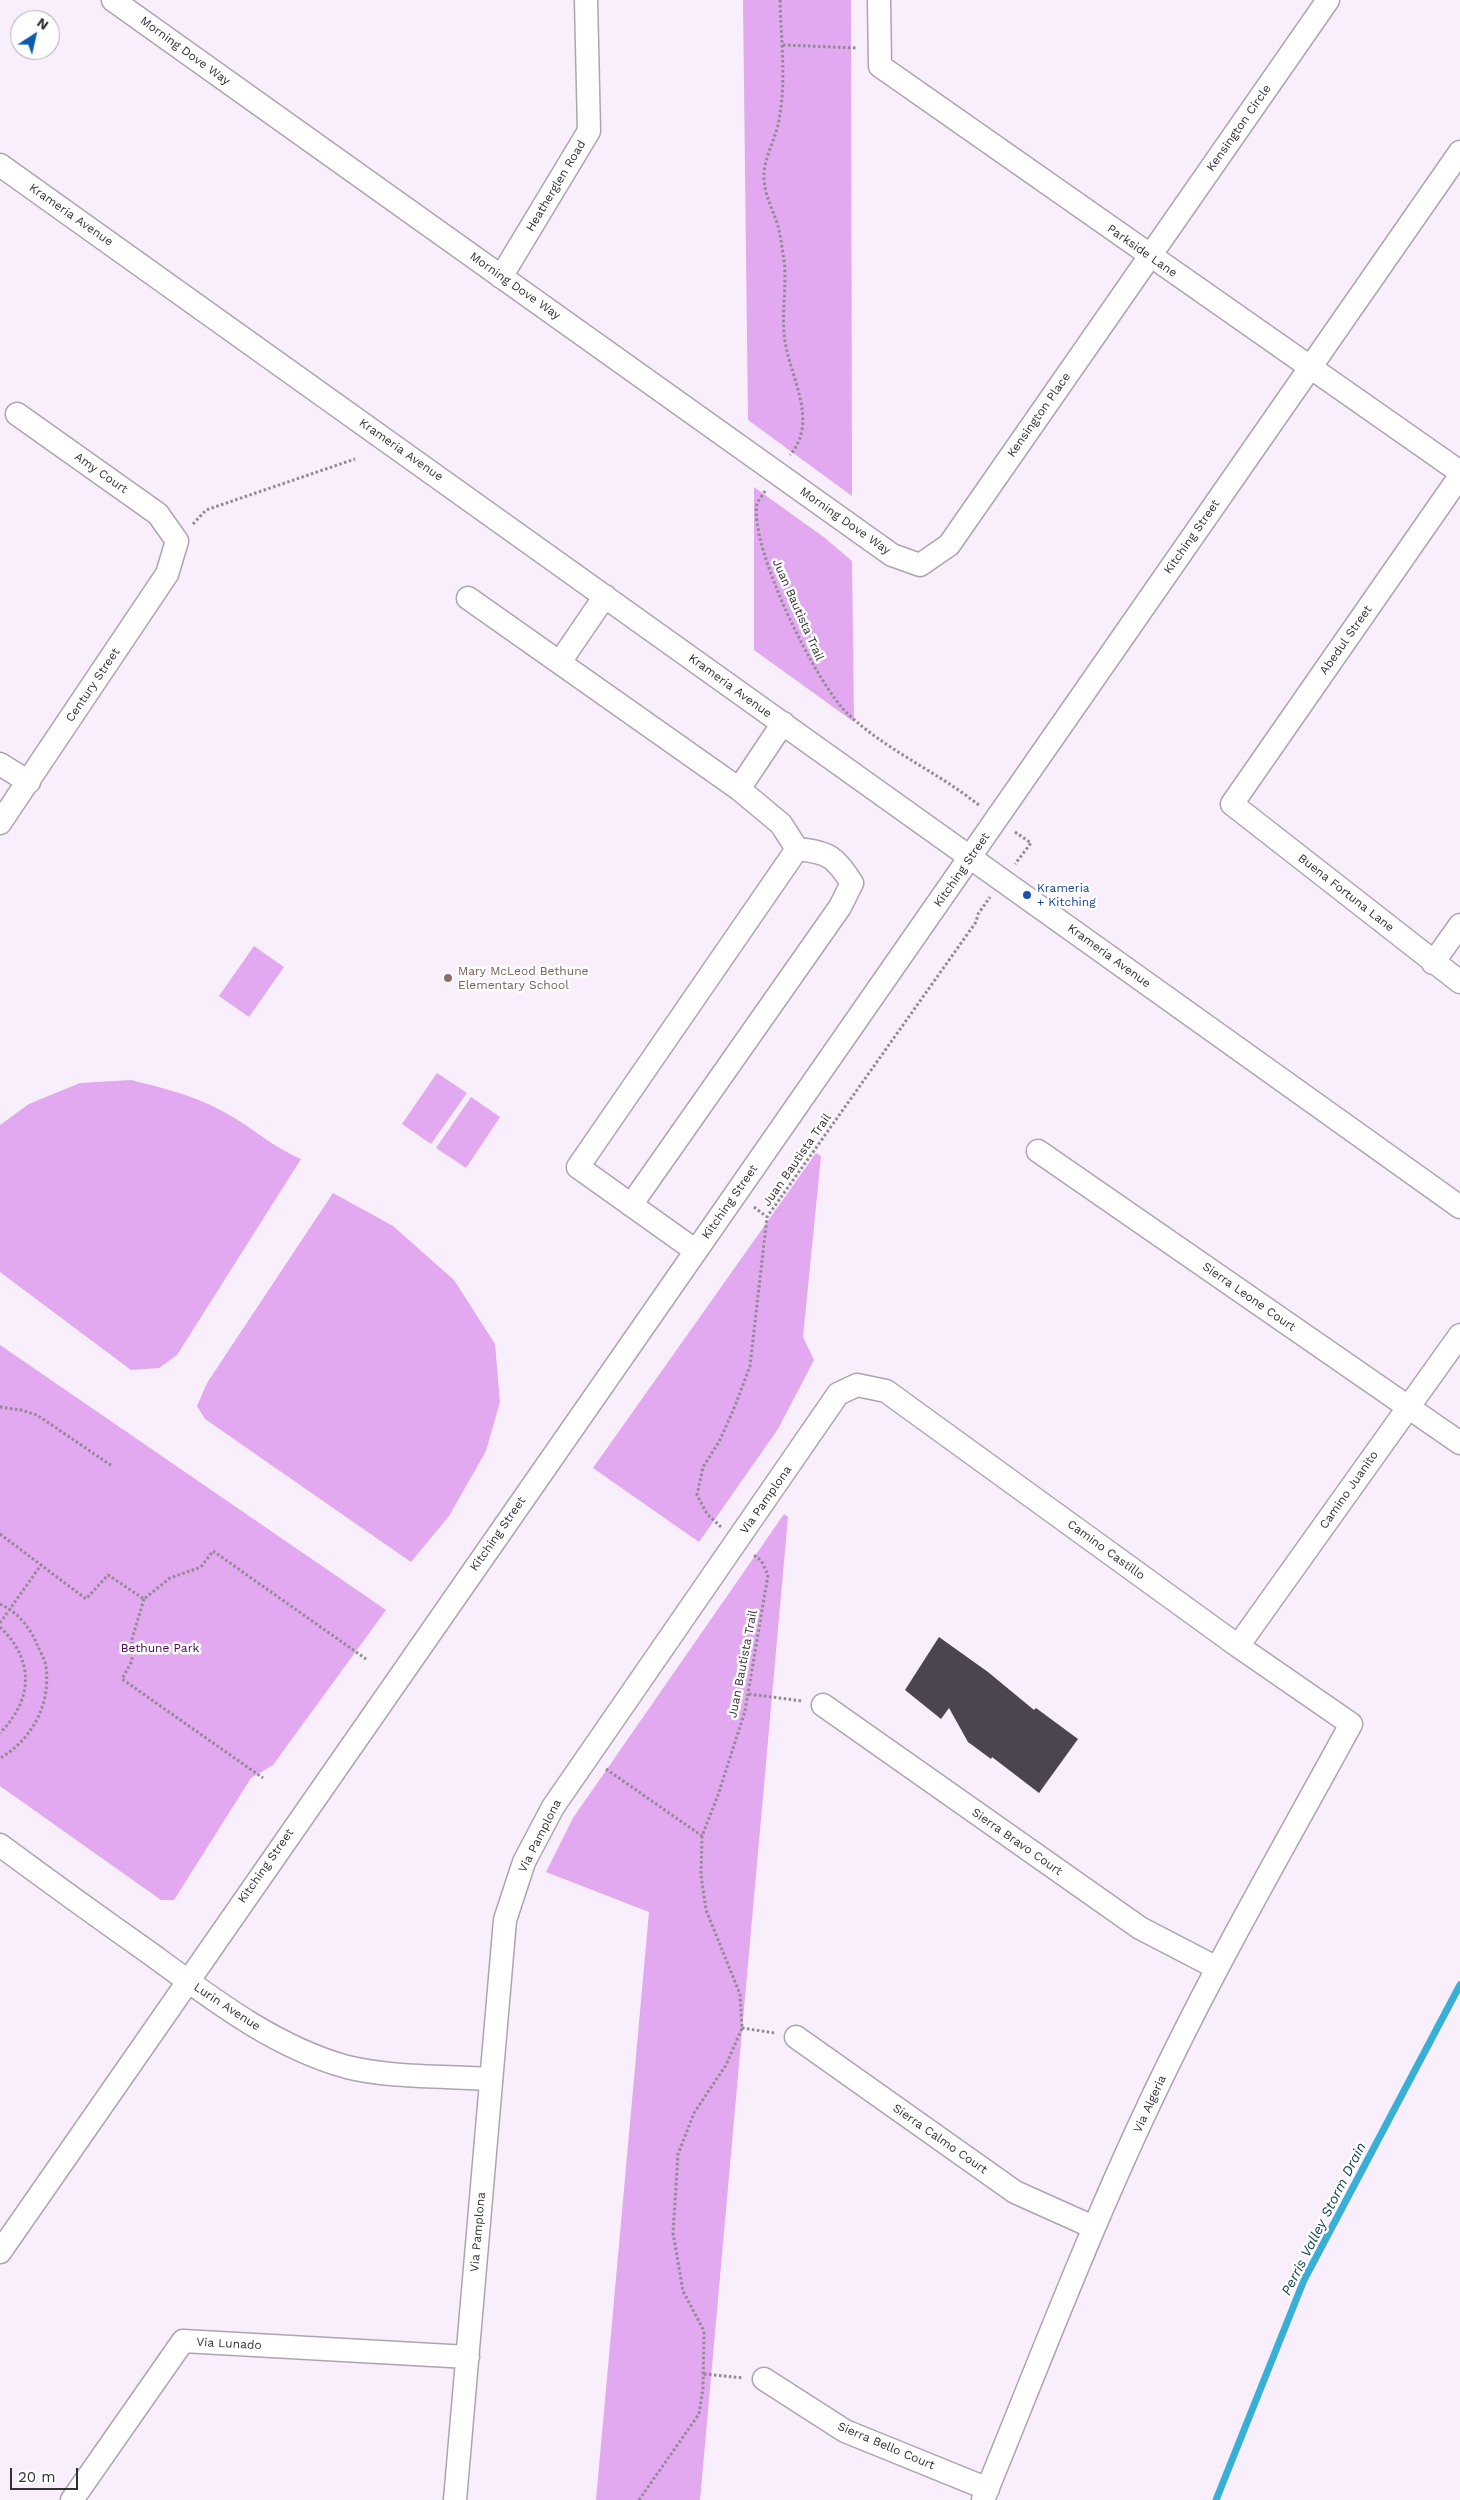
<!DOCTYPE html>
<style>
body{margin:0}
#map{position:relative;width:1460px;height:2500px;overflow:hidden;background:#f9eefb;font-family:"Work Sans",sans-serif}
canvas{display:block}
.north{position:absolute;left:10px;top:10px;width:50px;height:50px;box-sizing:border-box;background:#fff;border:1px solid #aeadae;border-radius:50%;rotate:35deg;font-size:14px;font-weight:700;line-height:20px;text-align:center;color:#343135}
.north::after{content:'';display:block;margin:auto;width:18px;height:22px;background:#0a5caa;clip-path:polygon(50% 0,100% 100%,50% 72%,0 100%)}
.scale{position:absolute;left:10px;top:2468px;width:68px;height:22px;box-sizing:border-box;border:2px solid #343135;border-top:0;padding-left:6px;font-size:15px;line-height:18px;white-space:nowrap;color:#343135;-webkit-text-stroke:4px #fff;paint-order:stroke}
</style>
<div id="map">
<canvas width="1460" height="2500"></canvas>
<div class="north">N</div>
<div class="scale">20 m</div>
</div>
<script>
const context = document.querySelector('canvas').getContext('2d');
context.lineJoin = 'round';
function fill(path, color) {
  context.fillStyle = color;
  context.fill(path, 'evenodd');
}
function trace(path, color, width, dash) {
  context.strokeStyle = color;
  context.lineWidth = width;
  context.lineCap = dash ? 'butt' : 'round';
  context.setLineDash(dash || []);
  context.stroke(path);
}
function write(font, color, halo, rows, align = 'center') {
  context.font = font + ' "Work Sans",sans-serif';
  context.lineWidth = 5;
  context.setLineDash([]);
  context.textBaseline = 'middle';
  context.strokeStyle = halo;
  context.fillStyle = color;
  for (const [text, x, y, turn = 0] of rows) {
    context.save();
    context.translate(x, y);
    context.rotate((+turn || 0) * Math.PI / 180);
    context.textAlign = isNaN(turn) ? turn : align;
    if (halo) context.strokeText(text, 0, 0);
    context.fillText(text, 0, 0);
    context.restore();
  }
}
fill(new Path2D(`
 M743,0H851L852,496L748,420Z
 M754,487L825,538L852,561L854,722L754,650Z
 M254,946L284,967L249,1017L219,996Z
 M437,1073L467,1093L431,1144L402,1124Z
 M131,1080C168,1089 203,1098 236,1119C257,1132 277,1149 301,1159L177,1355L159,1368L131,1370L0,1272V1125L29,1104L80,1083Z
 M471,1097L500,1117L466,1168L436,1148Z
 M816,1153L821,1156L803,1337L814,1360L778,1429L699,1542L593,1468Z
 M333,1193L393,1226L454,1280L495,1344L500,1402L486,1451L449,1516L411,1562L205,1419L197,1406L207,1383Z
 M0,1345L386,1610L273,1765L251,1778L174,1900H161L0,1786Z
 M784,1514L788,1517L700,2500H596L649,1912L546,1872L573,1818Z`), '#e2a8f0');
trace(new Path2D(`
 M1216,2500L1304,2280L1460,1985`), '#37afd6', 7);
fill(new Path2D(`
 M939,1637L988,1672L1034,1710L1036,1708L1078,1739L1039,1793L992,1757L991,1759L968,1742L949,1708L941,1719L905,1690Z`), '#4c444e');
const minor = new Path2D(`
 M113,0L892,555L920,565L949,545L1328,0
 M879,0L880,66L1460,472
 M0,165L1460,1207
 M501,277L589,131L586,0
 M1460,476L1232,804L1460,982
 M468,598L739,789L781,824L797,849
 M560,662L605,596
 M0,764L29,782
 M739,789L783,723
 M0,823L167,574L177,541L158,514L17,414
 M1433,963L1460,925
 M1038,1151L1460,1443
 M631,1205L840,907L852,883C835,857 829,852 797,849
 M696,1251L578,1167L797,849
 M1238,1646L1460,1335
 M823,1705L1140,1928L1217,1968
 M0,1845C50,1882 100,1918 151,1954C211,1998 274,2047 347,2067C391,2078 445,2076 491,2079
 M796,2037L1015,2192L1093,2227
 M0,2252L1460,152
 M764,2379L845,2431L988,2489
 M72,2500L183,2341L468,2357
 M455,2500L505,1920L524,1862L553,1807L838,1394L857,1385L886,1391L1238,1646L1351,1724C1290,1836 1225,1948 1169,2063C1099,2205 1043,2353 983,2500`);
trace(minor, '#aea4b0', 25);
trace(new Path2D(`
 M780,0C781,42 787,83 778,125C774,141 766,155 764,172C763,194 772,206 778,226C781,237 782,249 784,260C787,283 782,309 784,332C786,372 821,419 790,455
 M783,45L857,48
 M765,491C763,495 758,500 757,504C749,547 816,684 848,714C887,751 938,772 980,806
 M193,524L206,510L355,459
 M1015,832L1031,843L1015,864
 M754,1207L767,1217
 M0,1407L21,1410L37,1415L112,1466
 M721,1527L707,1514L697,1495L703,1467L719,1442L735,1406L750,1366L767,1217L976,922L978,914L990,897
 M0,1534L86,1599L108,1575L144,1599L170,1578L201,1567L213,1551L366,1659
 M144,1599L132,1639V1661L122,1679L263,1778
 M0,1604C16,1611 29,1626 36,1642C39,1650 45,1659 46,1667C51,1704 32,1740 0,1758
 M0,1623L41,1565
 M0,1627C35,1661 33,1699 0,1733
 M749,1694L802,1701
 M606,1769L702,1836
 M742,2028L775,2033
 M704,2374L743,2378
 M639,2500L699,2414L703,2388L704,2331L683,2291L673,2233L678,2154L694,2113L726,2065L742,2028L740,1994L706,1910L701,1875L702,1836L718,1795L745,1711L768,1575L761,1560L752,1554`), '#918a92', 3, [2.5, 2.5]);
trace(minor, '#fff', 22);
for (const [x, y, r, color] of [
 [1027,895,5,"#1a4fb4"],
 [448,978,5,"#8d6e63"]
]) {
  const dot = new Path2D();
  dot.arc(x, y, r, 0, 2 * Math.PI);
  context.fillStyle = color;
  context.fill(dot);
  trace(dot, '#fff', 2);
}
write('12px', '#343135', '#fff', [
 ["Morning Dove Way",185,51,36],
 ["Kensington Circle",1239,128,-55],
 ["Heatherglen Road",556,186,-59],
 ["Krameria Avenue",71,215,35],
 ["Parkside Lane",1142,251,35],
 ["Morning Dove Way",515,286,35],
 ["Kensington Place",1039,415,-55],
 ["Krameria Avenue",401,450,35],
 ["Amy Court",101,473,35],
 ["Morning Dove Way",845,521,35],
 ["Kitching Street",1192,537,-55],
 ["Juan Bautista Trail",798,610,66],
 ["Abedul Street",1346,640,-55],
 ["Century Street",93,685,-56],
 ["Krameria Avenue",730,686,36],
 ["Kitching Street",962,870,-55],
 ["Buena Fortuna Lane",1346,893,38],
 ["Krameria Avenue",1109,956,36],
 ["Juan Bautista Trail",797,1160,-55],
 ["Kitching Street",730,1202,-55],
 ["Sierra Leone Court",1249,1297,35],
 ["Camino Juanito",1349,1490,-55],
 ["Via Pamplona",766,1500,-55],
 ["Kitching Street",498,1534,-55],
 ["Camino Castillo",1106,1550,36],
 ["Juan Bautista Trail",743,1664,-79],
 ["Via Pamplona",540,1836,-63],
 ["Sierra Bravo Court",1017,1842,35],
 ["Kitching Street",266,1866,-55],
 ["Lurin Avenue",227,2007,33],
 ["Via Algeria",1150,2104,-65],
 ["Sierra Calmo Court",940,2139,35],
 ["Via Pamplona",478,2232,-85],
 ["Via Lunado",229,2344,3],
 ["Sierra Bello Court",886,2446,23]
]);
write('12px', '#164399', '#fff', [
 ["Krameria",1037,888],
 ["+ Kitching",1037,902]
], 'left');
write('12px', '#785e54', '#fff', [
 ["Mary McLeod Bethune",458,971],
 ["Elementary School",458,985]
], 'left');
write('12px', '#4f025d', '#fff', [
 ["Bethune Park",160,1648]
]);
write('italic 14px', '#0d4151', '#fff', [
 ["Perris Valley Storm Drain",1324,2219,-63]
]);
</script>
